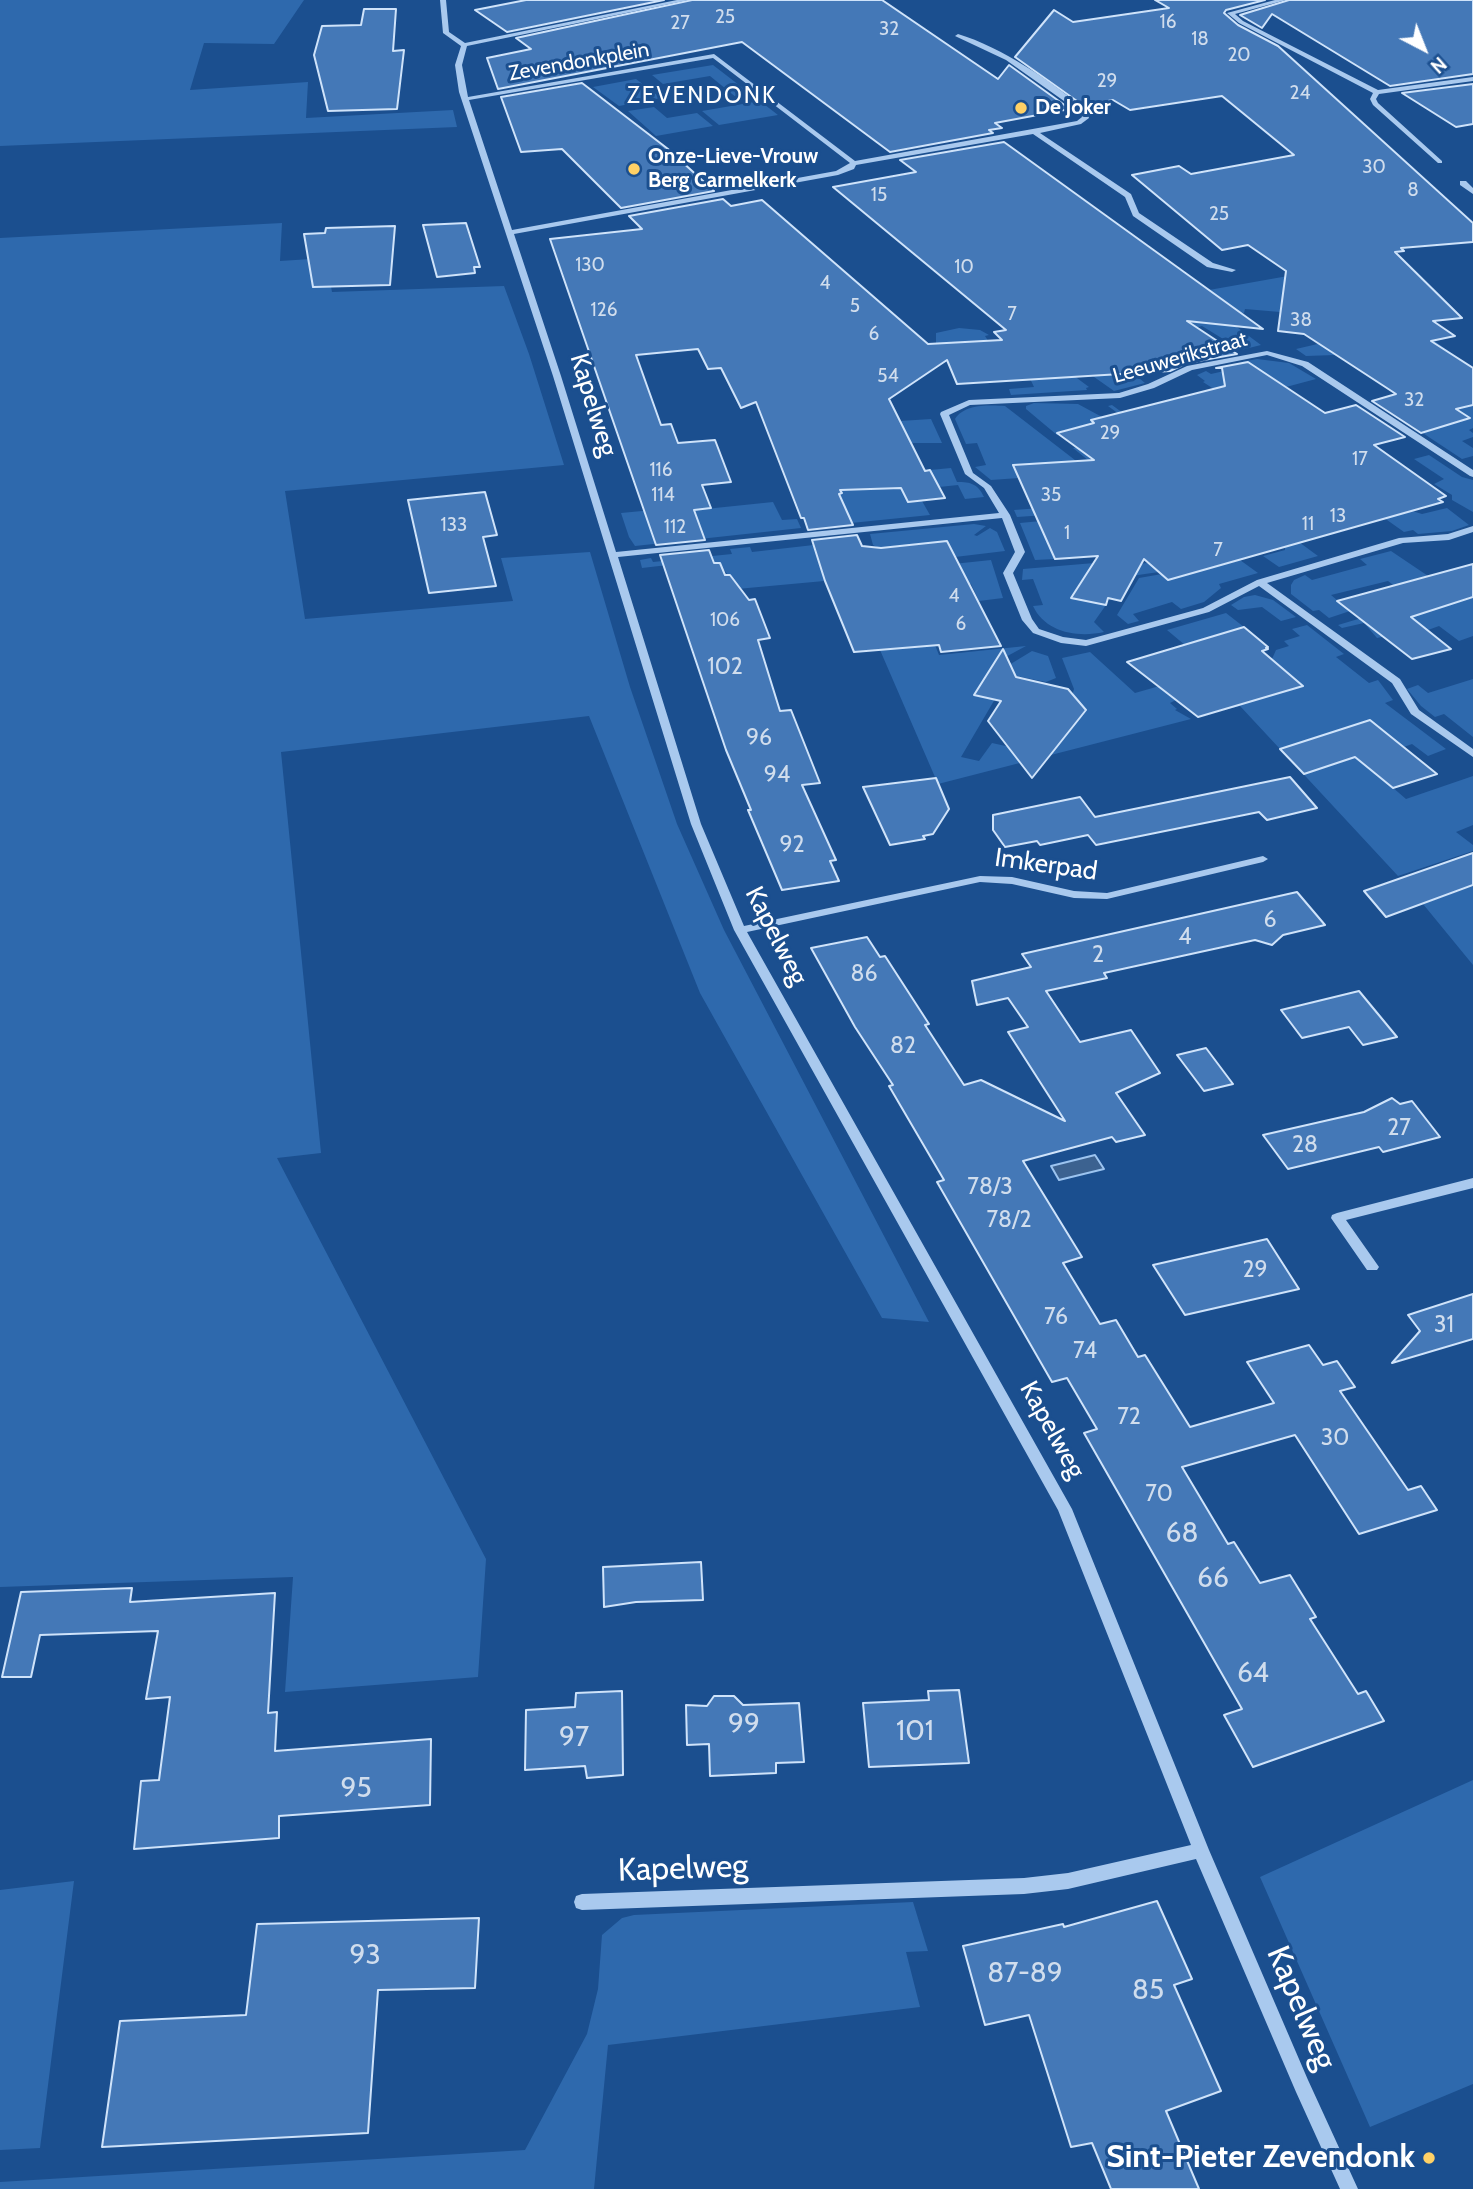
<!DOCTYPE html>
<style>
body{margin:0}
#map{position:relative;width:1473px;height:2189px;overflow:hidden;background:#1b4f8f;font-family:Cabin,sans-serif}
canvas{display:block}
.north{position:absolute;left:1389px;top:14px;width:70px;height:70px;-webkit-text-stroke:5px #1b4f8f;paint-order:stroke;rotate:138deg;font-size:19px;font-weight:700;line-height:28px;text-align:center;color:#fff}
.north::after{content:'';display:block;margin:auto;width:24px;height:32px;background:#fff;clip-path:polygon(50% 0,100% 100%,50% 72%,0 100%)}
</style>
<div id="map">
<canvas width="1473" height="2189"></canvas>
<div class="north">N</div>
</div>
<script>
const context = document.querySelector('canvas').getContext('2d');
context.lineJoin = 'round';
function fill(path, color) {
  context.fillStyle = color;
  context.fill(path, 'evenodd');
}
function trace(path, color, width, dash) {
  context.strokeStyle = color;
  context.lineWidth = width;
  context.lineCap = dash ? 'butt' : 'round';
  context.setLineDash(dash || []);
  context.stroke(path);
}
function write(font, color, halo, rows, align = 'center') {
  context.font = font + ' Cabin,sans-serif';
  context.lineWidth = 6;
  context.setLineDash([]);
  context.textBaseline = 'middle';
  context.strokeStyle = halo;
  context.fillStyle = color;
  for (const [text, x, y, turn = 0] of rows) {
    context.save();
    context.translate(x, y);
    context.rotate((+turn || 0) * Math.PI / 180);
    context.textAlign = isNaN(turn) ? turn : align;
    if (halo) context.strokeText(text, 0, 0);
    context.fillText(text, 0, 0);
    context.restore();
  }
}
fill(new Path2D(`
 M0,0H304L274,44L204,43L190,90L308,82L306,118L453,110L457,127L0,146Z
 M713,65L752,95L737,98L710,76L663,84L652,75Z
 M636,79L661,98L619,106L593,87Z
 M760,101L778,115L719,125L702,111Z
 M654,107L667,118L697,113L713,126L656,136L628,111Z
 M282,223L280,261L326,258L332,292L504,286L529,354L564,465L285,491L305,619L513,601L501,558L590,552L630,687L677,824L724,930L929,1322L882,1318L700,993L589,716L281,752L321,1153L277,1158L486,1559L478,1677L285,1692L293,1577L0,1587V238Z
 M1333,268L1461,360L1431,368L1328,349L1335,355L1306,356L1296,349L1339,339L1283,298L1280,312L1245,309L1244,313L1232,312L1230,322L1261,345L1241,350L1202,326L1178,332L1209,290Z
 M959,328L980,330L989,335L985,336L994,350L1058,364L1089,387L1086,388L1087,390L1011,395L1009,389L1034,387L1024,366L936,344V333Z
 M1257,359L1289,363L1316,379L1286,387L1270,376L1248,382L1223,395L1203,382L1205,381L1197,375L1206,371L1211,374L1246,366L1241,362Z
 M1121,363L1145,383L1114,391L1087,372Z
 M1473,396V428L1469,430L1473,433V437L1462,441L1473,448V456L1462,459L1397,416L1422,419L1437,428L1469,418L1450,411L1463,407Z
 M1034,403L1078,404L1102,417L1092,420L1094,423L1058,432L1061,435H1057L1026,409V406Z
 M1112,405L1318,556L1279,567L1263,556L1285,550V547L1265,532L1103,511L1017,517L1014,510L1054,507L1019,478L991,480L975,467L986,465L977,443L966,444L955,419C964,404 989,405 1005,406L1084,467L1094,465L1073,448L1145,433L1108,406Z
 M931,419L942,443H911L900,421Z
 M1429,455L1462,477L1473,480V512L1452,500V495L1434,484L1444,479L1414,459Z
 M951,468L957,482C971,482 978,484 984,497L965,499L958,485L939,487L930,470Z
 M835,479L901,488L908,502L922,501L930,515L851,523L833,494L842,493Z
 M773,502L782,520L797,519L801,528L635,546L629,537L621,513L684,507L686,511Z
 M1363,503L1409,510L1422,514L1447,508L1469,525L1452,531L1418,534L1413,530L1404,532Z
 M1083,517L1198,552L1217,566L1240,560L1258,573L1219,584L1221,588L1204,602L1181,609L1172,602L1133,614L1139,621L1128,624L1117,615L1139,578L1162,574L1168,580L1152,565L1159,572L1117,578L1087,573L1071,597L1106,605L1094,622L1104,632C1077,638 1045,632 1033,606L1043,605L1033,579L1022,580L1023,569L1118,561L1129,565L1156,562L1041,527L1055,559L1035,560L1020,523Z
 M974,524L986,526L974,535L977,536L990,528L997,532L1005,551L955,557L947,541L920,544L912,551L879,548L873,545L870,534Z
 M840,542L846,579L737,589C733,577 724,573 720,563L687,566L685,563L642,568L640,560L651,558L653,562L732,554L730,549L750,547L752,552Z
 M1391,551L1440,584L1473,590V636L1459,641L1439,626L1428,630L1401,611L1386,626L1382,637L1377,638L1364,623L1342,628L1338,625L1422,600L1406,595L1388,581L1331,595L1350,611L1329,618L1319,610L1313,611L1291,594V585L1294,580L1305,575L1312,580L1367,565L1360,559Z
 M991,560L1003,598L979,601L971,584L939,587L953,564Z
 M1255,595L1273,600L1296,617L1281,621L1262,607L1238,610L1231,605L1244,597Z
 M1226,613L1244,627L1218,635L1255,678L1275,695L1301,686L1272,659L1276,650L1289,646L1284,641L1300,636L1292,629L1307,625L1344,654L1336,657L1369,683L1378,680L1393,700L1385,703L1446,749L1428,756L1412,744L1363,762L1406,799L1473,776V825L1456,832L1473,845V851L1398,876L1295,765L1305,762L1315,770L1333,764L1304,741L1280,749L1240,706L1223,710L1219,706L1204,661L1167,630Z
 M933,640L939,655L1026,646L1000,660L974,694L995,699L961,757L979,761L992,743L1010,747L1070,703L1074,689L1062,658L1090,652L1135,693L1163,685L1176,700L1170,703L1177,709L1175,710L1191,719L938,784L880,650Z
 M1032,651L1048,656L1056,678L1046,682L1016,676L1009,665Z
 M1473,679V737L1444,714L1435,717L1421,706L1407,689L1418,685L1428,693Z
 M1473,886V965L1423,904Z
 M1473,1780V2084L1370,2127L1260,1877Z
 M74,1881L40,2148L0,2150V1890Z
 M913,1902L928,1951L906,1952L920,2007L608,2045L594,2189H0V2182L525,2150L587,2034L598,1989L602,1935L622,1918L634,1915Z`), '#2e69ad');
const water = new Path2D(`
 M1095,1155L1104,1169L1059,1180L1051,1166Z`);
fill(water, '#3c6290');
trace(water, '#9cc4f0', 2);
const building = new Path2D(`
 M526,0H664L507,32L475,10Z
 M692,0H882L998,79L1009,65L1070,109L995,123L1002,128L989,130L993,133L890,152L742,42L498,89L487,58L531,49L516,38Z
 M1155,0H1265L1226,10L1224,13L1238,25L1278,46L1473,223V242L1401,248L1404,251L1395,252L1462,318L1433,321L1455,336L1431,341L1473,368V405L1456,409L1470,418L1421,433L1372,401L1396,394L1304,334L1278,331L1286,271L1248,245L1222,250L1132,175L1179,166L1191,174L1294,155L1222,96L1130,110L1113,100L1084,106L1015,57L1054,10L1073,22L1169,8Z
 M1289,0H1473V74L1390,86L1272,14L1262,28L1240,15Z
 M364,9H396L393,51L404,50L397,109L328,111L314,55L322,26L361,25Z
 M582,83L668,149L714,191L621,208L562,149L521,152L501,97Z
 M1473,84V124L1456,127L1402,93Z
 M1004,142L1263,329L1187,321L1237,354L1187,363L1170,371L957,384L947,360L889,399L925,471L930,470L945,498L908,502L901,488L840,490L842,493L839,494L853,525L808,530L804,518H801L756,402L741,408L721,368L708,369L698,349L636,355L661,425L671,424L678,443L715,440L731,482L702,485L711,508L694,510L705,540L656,545L550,239L642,229L629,216L723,199L731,206L762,200L928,344L1002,340L994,332L1006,330L833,187L916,172L900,160Z
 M466,223L480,267H474L475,273L437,277L423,225Z
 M395,226L390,285L313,287L304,234L325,233L326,228Z
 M1248,362L1325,413L1356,405L1405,437L1374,445L1446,496L1438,499L1443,502L1168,580L1144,559L1121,601L1108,598L1106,605L1071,598L1098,556L1055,559L1013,465L1094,460L1057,433L1094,423L1091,420L1225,386L1222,368H1216Z
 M485,492L497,535L483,537L496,586L429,593L408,500Z
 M857,535L862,546L881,548L947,541L1001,646L941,652L939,645L854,652L825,581L812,540Z
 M709,550L714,563H720L725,575H730L749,600L755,599L770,638L758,640L780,711L791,710L820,783L802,785L836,860L830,861L839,881L782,890L748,810H751L726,750L660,555Z
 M1473,564V597L1411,617L1451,649L1412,659L1337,601Z
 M1244,627L1268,647L1266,648L1268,649L1262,651L1303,686L1198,717L1127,662Z
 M1003,649L1016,677L1068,689L1086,710L1032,778L988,721L1001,701L974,695Z
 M1370,720L1437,774L1393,788L1355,757L1304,774L1280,749Z
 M1290,777L1317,808L1267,820L1259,812L1096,845L1088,835L1040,845L1037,841L1005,847L993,830V815L1080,797L1095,817Z
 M936,778L949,809L933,834L923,836L925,839L890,845L863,787Z
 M1473,853V885L1386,917L1364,891Z
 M1297,892L1325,925L1283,935L1272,945L1255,940L1104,973L1107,978L1046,991L1080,1042L1131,1030L1160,1073L1116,1093L1145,1135L1116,1142L1112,1137L1023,1161L1082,1257L1063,1263L1100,1324L1116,1320L1138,1357L1145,1355L1190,1427L1274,1403L1247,1362L1309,1345L1323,1365L1337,1361L1355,1387L1340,1391L1408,1490L1421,1486L1437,1510L1359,1534L1295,1435L1182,1467L1228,1544L1234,1542L1260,1583L1290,1575L1316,1617L1310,1619L1358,1694L1366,1691L1384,1721L1253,1767L1224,1715L1242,1709L1084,1433L1097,1429L1067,1378L1052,1382L937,1182L944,1180L889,1086L893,1085L855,1027L811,948L867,937L880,957L885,956L929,1024L925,1025L964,1085L981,1080L1065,1121L1008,1032L1028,1027L1008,998L977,1005L972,981L1031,967L1022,954Z
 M1359,991L1397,1037L1363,1045L1349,1027L1302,1038L1281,1010Z
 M1206,1048L1233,1084L1204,1091L1177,1055Z
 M1392,1098L1400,1104L1412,1101L1440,1137L1383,1152L1379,1147L1288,1169L1263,1135L1364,1112Z
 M1267,1239L1299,1289L1185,1315L1153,1265Z
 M1473,1294V1339L1392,1363L1420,1331L1408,1315Z
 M701,1562L703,1600L636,1602L604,1607L603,1567Z
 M132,1588L130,1602L275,1593L268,1713L277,1712L275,1751L431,1739L430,1805L279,1816V1838L134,1849L141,1781L159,1780L170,1697L146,1699L158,1631L40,1635L31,1677H2L21,1592Z
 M959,1690L969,1763L869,1767L863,1703L929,1700L928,1691Z
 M622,1691L623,1775L587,1778L585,1766L525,1770L526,1710L575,1707L576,1693Z
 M714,1696H734L743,1705L799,1703L804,1762L776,1763V1773L710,1776L709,1744L687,1745L686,1705L707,1706Z
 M1157,1901L1192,1979L1174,1985L1221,2091L1166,2111L1199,2189H1111L1092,2143L1071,2147L1029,2015L985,2025L963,1946L1063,1924L1064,1927Z
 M479,1918L475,1988L378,1990L368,2133L102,2147L120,2021L246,2015L257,1924Z`);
fill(building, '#4478b7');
trace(building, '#cfe3fa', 2);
fill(new Path2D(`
 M440,0H446L449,32L465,43L677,0H689L467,46L462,65L468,97L714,54L855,161L1077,121L1082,117L1081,113L1006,60L955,36L958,34C1001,47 1054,82 1087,112L1089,118L1081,124L1040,133L1131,194L1139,213L1213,263L1236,270L1232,272L1207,267L1133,216L1125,197L1033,134L856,165L854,169L838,175L514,234L561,376L616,552L999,513L984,488L965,474L940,414L941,412L969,400L1119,393L1148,384L1187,366L1267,351L1308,362L1473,470V477L1470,476L1302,366L1267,355L1192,370L1154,388L1120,398L970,405L949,415L973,473L991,486L1010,515L1025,552L1013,573L1032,619L1039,629L1063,637L1086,640L1203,608L1257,580L1399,538L1448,534L1473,526V532L1449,540L1403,543L1267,583L1400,679L1419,710L1473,749V757L1411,714L1392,683L1259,586L1209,612L1086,646L1061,643L1033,633L1022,620L1003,573L1015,552L1002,518L618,557L701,824L744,926L980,876L1012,877L1074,891L1107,893L1263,856L1268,859L1263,862L1107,899L1074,898L1012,884L980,882L747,932L1072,1509L1209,1850L1308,2080L1358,2189H1340L1296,2092L1196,1859L1068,1889L1024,1894L582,1910L576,1908L574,1902L576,1896L582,1894L1024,1878L1068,1873L1191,1845L1058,1510L734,930L691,824L553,376L459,92L455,65L461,46L443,33ZM713,58L850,163L836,171L512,230L469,100Z
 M1275,0H1286L1235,14L1243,21L1378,90L1473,77V81L1379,94L1376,99L1378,103L1442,161V163H1438L1373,105L1370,99L1373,93L1239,23L1227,13Z
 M1460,181H1466L1473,188V194L1460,185Z
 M1473,1178V1188L1346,1220L1379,1267L1377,1270H1367L1331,1218L1332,1215L1337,1213Z`), '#a9c9ee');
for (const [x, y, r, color] of [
 [1021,108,7,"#ffd166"],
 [634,169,7,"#ffd166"],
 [1429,2158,7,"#ffd166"]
]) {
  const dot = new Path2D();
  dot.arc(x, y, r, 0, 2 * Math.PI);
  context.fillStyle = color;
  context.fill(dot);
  trace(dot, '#1b4f8f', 2.5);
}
write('19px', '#d0dded', null, [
 ["25",725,17],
 ["16",1168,22],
 ["27",680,23],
 ["32",889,29],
 ["18",1200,39],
 ["20",1239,55],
 ["29",1107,81],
 ["24",1300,93],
 ["30",1374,167],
 ["8",1413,190],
 ["15",879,195],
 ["25",1219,214],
 ["130",590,265],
 ["10",964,267],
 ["4",825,283],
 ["5",855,306],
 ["126",604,310],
 ["7",1012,314],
 ["38",1301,320],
 ["6",874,334],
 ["54",888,376],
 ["32",1414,400],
 ["29",1110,433],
 ["17",1360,459],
 ["116",661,470],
 ["114",663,495],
 ["35",1051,495],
 ["13",1338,516],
 ["11",1308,524],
 ["133",454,525],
 ["112",675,527],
 ["1",1067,533],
 ["7",1218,550],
 ["4",954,596],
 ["106",725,620],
 ["6",961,624]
]);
write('21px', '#fff', '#1b4f8f', [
 ["Zevendonkplein",579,62,-10],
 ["Leeuwerikstraat",1180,358,-16]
]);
write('bold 21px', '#fff', '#1b4f8f', [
 ["De Joker",1035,108],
 ["Onze-Lieve-Vrouw",648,157],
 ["Berg Carmelkerk",648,181]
], 'left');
context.letterSpacing = '2px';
write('23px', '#fff', '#1b4f8f', [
 ["ZEVENDONK",702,96]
]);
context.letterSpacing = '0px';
write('23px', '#d0dded', null, [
 ["102",725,667],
 ["96",759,738],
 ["94",777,775],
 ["92",792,845],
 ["6",1270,920],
 ["4",1185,937],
 ["2",1098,955],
 ["86",864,974],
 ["82",903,1046],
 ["27",1399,1128],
 ["28",1305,1145],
 ["78/3",990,1187],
 ["78/2",1009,1220],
 ["29",1255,1270],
 ["76",1056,1317],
 ["31",1444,1325],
 ["74",1085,1351],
 ["72",1129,1417],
 ["30",1335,1438],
 ["70",1159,1494]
]);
write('26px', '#fff', '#1b4f8f', [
 ["Kapelweg",593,405,73],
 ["Imkerpad",1046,865,8],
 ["Kapelweg",776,936,63],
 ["Kapelweg",1052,1430,61]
]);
write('28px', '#d0dded', null, [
 ["68",1182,1534],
 ["66",1213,1579],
 ["64",1253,1674],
 ["99",744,1725],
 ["101",915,1732],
 ["97",574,1738],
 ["95",356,1789],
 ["93",365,1956],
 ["87-89",1025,1974],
 ["85",1148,1991]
]);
write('32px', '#fff', '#1b4f8f', [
 ["Kapelweg",683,1869,-2],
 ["Kapelweg",1301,2008,67]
]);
write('bold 32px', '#fff', '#1b4f8f', [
 ["Sint-Pieter Zevendonk",1415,2158]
], 'right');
</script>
